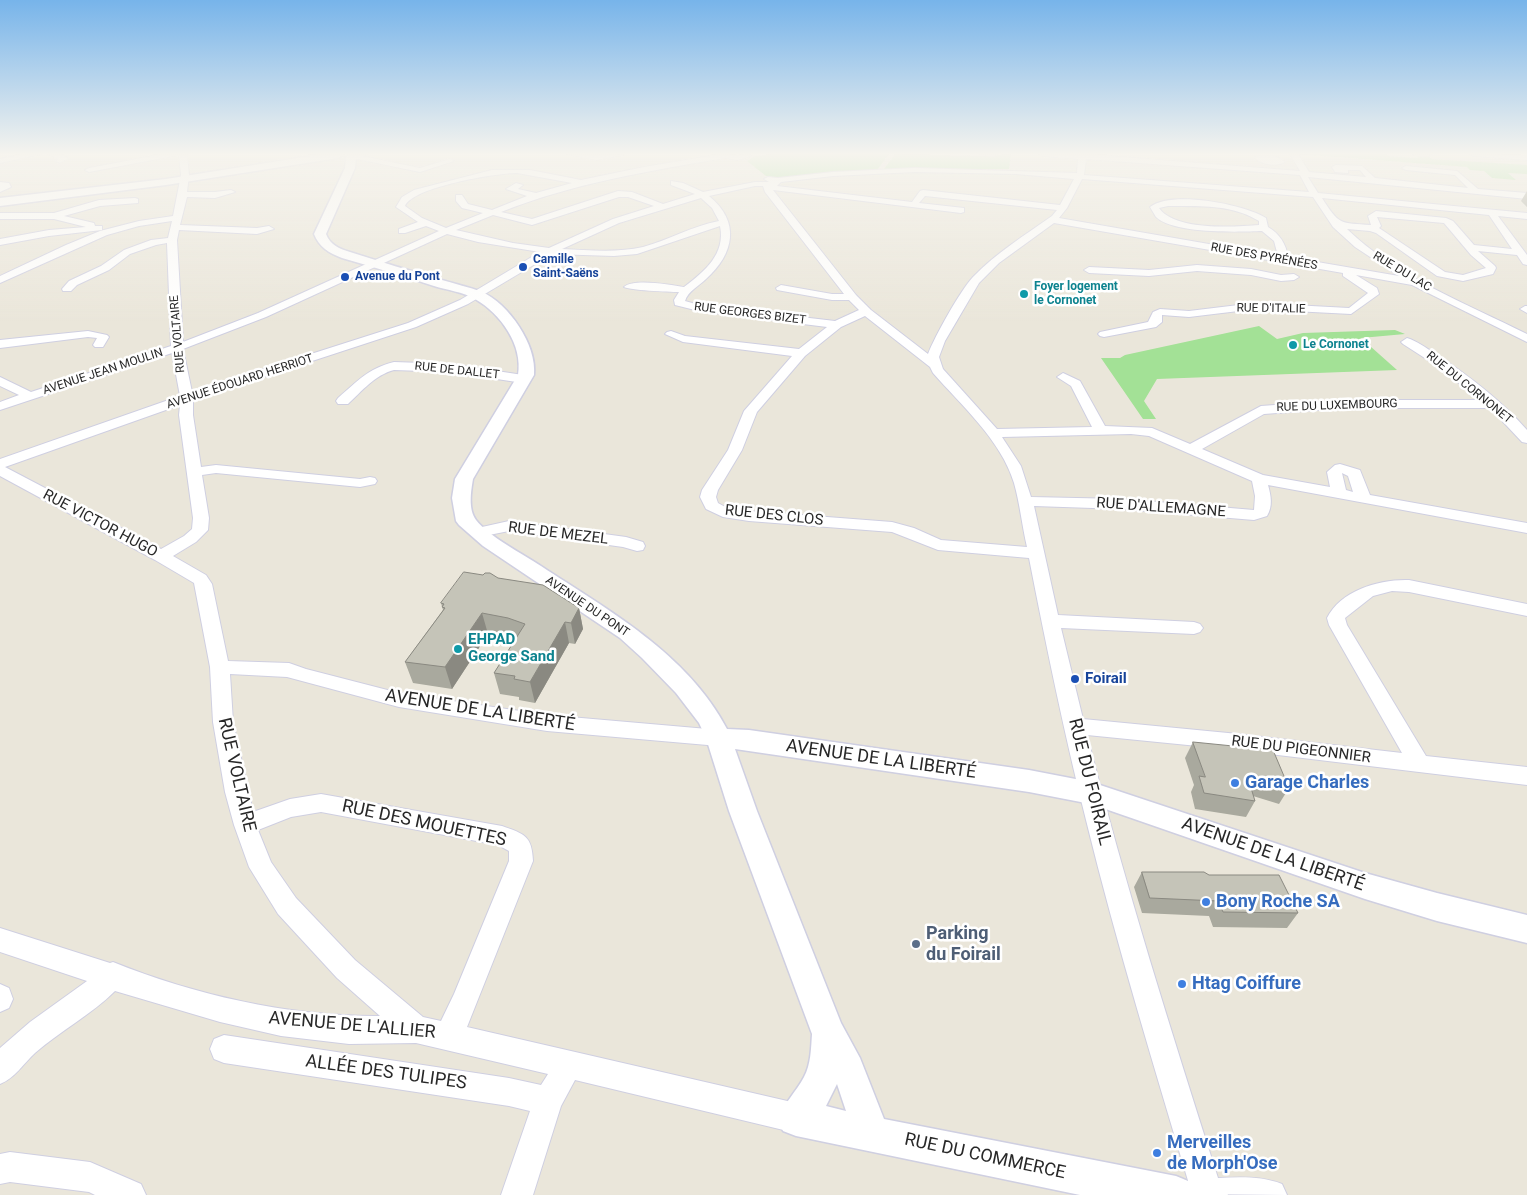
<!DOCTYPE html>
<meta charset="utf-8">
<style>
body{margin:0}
canvas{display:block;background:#eae6da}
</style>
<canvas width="1527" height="1195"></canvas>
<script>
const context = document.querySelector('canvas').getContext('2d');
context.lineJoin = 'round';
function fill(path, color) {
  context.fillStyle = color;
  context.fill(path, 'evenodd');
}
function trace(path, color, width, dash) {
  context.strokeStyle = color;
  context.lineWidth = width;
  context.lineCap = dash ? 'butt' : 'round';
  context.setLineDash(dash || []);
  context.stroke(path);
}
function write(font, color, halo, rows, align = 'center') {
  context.font = font + ' Roboto,sans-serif';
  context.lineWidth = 5;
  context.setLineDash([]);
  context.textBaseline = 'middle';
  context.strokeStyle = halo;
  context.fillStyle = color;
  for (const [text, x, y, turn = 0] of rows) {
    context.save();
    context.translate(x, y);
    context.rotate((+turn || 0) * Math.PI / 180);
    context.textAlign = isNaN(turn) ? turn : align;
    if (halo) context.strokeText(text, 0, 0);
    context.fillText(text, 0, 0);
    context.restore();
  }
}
fill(new Path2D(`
 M773,154H889L877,170L783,178L766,176L747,161L755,156Z
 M895,154L984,156L1011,154L1009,169H884Z
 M1297,154H1386L1388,156L1418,158L1417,155L1428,156L1433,159L1527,165V174L1508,173L1516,180L1492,178L1484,171L1470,170L1467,167Z
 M1259,326L1277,339L1303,333L1395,330L1405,334L1361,338L1397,370L1157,379L1144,401L1156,419H1143L1101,358H1120L1125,355Z`), '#a3e196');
const minor = new Path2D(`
 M24,154H41L0,163V159Z
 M48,154H60L68,158L60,163L56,161L58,159Z
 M163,154H187L189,175L187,192H215L231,190L235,192L215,198L187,197L180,225L257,228L269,226L274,229L257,234L179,230L177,240L183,342L258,313L439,231L426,226L405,233H399V229L418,222L396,207L402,197L414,190L492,170H530L581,180L644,167L722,154L738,156L749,154L751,156L738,160L725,158C649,171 574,183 501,212L532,219L618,191L632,192L663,204L695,194L671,185V181L683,183L703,192L755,182H769L764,179L768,177L778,178L833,172L915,168L1077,173L1078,159L1043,156L1039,154H1084L1300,171L1290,154H1298L1309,172L1366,177L1360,170H1348V173L1335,172L1332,167L1336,165L1362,166L1375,178L1468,188L1455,175L1406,170L1402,168L1406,166L1457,171L1478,189L1527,193V199L1308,177L1318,193L1527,213V219L1498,216L1527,255V265L1523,264L1517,255L1478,251L1495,266L1496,268L1493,274L1463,281L1437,276L1376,233L1370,231L1347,229C1395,276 1467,304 1527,334V342L1412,285L1356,275L1377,288L1379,294L1351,314L1255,309L1189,317L1162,315V322L1156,327L1104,337L1100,336L1098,334L1100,332L1148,322L1153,312L1160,309L1189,311L1255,303L1349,308L1368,293L1343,276V273L1054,223L999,263L979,283L945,341L939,357L943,369L997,429L1092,427L1071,386L1057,377L1063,373L1080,381L1105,426L1152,428L1190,444L1261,406L1344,400H1481L1434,364L1403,344L1401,342L1407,338C1417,341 1426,348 1434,353C1468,375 1501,400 1527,430V443L1522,442L1490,408H1344L1264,414L1202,449L1263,475L1330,487L1327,472L1335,465L1340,464L1360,470L1370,495L1527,523V533L1268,485C1271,496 1273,506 1267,516L1254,520L1122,509L1034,506L1058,615L1194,622L1200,624L1203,628L1200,632L1194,634L1061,628L1083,719L1228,733L1402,753L1329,625L1327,618C1341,590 1380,579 1409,580L1527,604V616L1409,592L1392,591L1373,596L1345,618L1347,625L1426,756L1527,767V785L1228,749L1087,735C1125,885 1171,1031 1218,1178C1240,1177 1262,1176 1282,1184L1287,1195L1192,1194C1155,1070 1117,946 1086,820C1064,733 1046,645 1029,558L938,550L892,532L749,521L723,517L706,509L700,497L702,490L728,450L744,411L792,356L683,342L665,334L667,332L671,331L685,336L799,349L827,327L699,311L675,305L674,300L679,292C669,292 628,290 624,287C634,278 671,285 684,287C704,272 726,254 720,226L637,254L614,256L552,254L468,304L416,327L193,400V415L201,467L216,465L360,479L370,477L375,478L377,481L375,484L360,487L216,473L202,475L209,518L208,530L196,542L173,556L206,575L212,584L228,661L289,663L306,669L399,693L547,715L719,730L726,732L729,738L726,744L719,746L547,731L399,707L287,677L230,674L233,722L253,812L290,799L321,794L502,826C525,834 532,836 533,861L467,1027L796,1103L806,1108L811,1118L806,1128L796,1133L575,1080L561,1106L533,1195H501L530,1111L509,1106L224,1063L214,1059L210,1049L214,1039L224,1035L509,1078L541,1085L548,1074L416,1043L349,1044L281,1036L220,1022L115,991C91,1015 60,1031 35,1053C23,1064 15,1078 0,1084V1048L30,1022L87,981L0,952V928L110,963L113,962C194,995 292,1017 380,1016L337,978L278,914L249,867L234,825L225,792L213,722L210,667L194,583L155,560L0,476V459L180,396L172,353L0,410V402L19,395L0,386V377L31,392L171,346L167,243L156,245L130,254L109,270L77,285L71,291H63L62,289L69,281L101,266L124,250L151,240L168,238L172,221L139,226L107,235L0,283V276L66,245L100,231L139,221L173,216L181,175L179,155L89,172L85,170L89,168ZM1086,159L1300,175L1309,192L1084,175ZM915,172L1016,174L1074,179L1060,205L923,190L920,191L912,202L777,186L781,182L833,176ZM517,173L572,183L536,193L518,189L523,185L516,183L506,189L527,196L492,210L468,204L462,195H456V201L462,208L483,213L446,228L422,218L405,206C413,187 496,173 517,173ZM1082,179L1313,197L1333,227L1355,247L1399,276L1288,257C1286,244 1280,234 1268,227L1266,218C1244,204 1171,190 1150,207C1152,210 1154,214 1156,217C1174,234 1238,232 1262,231L1274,241L1278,256L1059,218L1067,208ZM755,186H763L765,192L844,294H832L781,285L776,288L777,290L832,300H849L859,310L835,321L699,305L685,301C688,291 699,286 706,279C734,254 741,222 709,196ZM773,190L961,213L964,212V208L919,203L925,196L1057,210L1052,216C1025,235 996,253 973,277C960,291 935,336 928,354L871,310L856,295ZM619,197H628L654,206L613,219L549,248L513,243L456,230L493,215L532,225ZM701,198L712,208L719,221C692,226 669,240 643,247C617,253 588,250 562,249L619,223ZM1322,198L1489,215L1512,249L1474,245L1453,221L1446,218L1376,211L1368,216L1371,225C1340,223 1339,225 1322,198ZM1168,206C1199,206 1232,204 1259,221V225C1234,227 1175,231 1159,208ZM1377,217L1444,223L1471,255L1486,268L1463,275L1445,272L1379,228L1381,226ZM447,234L478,242L540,252L460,300L408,323L192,392L183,349L266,317ZM865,316L930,367L933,373C961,405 1001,440 1014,483C1020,504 1022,526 1027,547L941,540L914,528L892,522L749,511L727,508L718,503L716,497L718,490L742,450L757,412L805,356L841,327ZM180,405L179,415L193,518L192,529L184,536L161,549L5,467ZM1131,434L1149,436L1252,481L1255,496L1254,510L1122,499L1031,497L1021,466L1002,437ZM1342,473L1348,476L1353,492L1346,490ZM321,812L498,845L509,851V861L454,994L441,1021L423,1017L355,960L296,898L271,862L258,830L291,817Z
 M352,154L420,168L450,159L454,161L420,172L352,158Z
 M567,154L623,155L596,160Z
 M980,154H997L993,156Z
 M1413,154H1431C1427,157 1417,157 1413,154Z
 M1470,154L1527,156V160L1474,156Z
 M1256,156H1275L1285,162C1277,167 1262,165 1255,158Z
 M0,182L9,183L11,187L0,192Z
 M135,198L138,199V203L100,206L64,216L94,223L95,226H102V230L49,236L0,245V239L49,230L86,227L54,219H0V213H54L99,200Z
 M1197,265L1251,269L1281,275L1294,274L1299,277L1294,280L1281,281L1251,275L1197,271L1149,276L1089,273L1084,270L1089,267L1149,270Z
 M1525,306H1527V313L1520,309Z
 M88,331L107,335L109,337L103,347H95L93,345L97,338L88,337L0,348V340Z
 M394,362L451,364L523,375L529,379L523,383L451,372L394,370C375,375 362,391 348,404H338L336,401L338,398C358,381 367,369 394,362Z
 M509,521L626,537L643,542L645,546L643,550L637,551L623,547L509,531L479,537L473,535L471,532L473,529Z
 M0,984L9,988L13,999L9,1008L0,1012Z
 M10,1152L90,1162L141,1184L146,1195H95L89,1192L10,1182L0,1184V1154Z`);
const tertiary = new Path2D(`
 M351,154L356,157L355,168L326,234C330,245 340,249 350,252C381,262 411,271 442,280C455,284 469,287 482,292C509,304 537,345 534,375L473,479C471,491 468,509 476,520C488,536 523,554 541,566C608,610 688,654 727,729L749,730L1029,770L1091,782L1365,873L1437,893L1527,915V943L1437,921L1365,899L1091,804L1029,792L735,749L757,811L841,1023L860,1058L884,1119L1176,1176L1188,1181C1202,1176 1209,1176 1222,1182L1228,1195H1080L796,1136L783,1131L778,1118C785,1102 796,1092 804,1077C811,1064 811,1048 812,1034L729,811L706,738L699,723L676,693L642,658L620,638L483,546L459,525L456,521L452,498L455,479L518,375C523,345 501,314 475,299C463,292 447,290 434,286C404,276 373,267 342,258C329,253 319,247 314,234L345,168L346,157ZM837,1084L846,1111L826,1106Z`);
const secondary = new Path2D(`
 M323,154L343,155L338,158L166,185L0,206V198L166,179Z
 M353,154H366L358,158L354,157Z`);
trace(minor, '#cfcfe1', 2);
trace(tertiary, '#cfcfe1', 3);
trace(secondary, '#cfcfe1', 3);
fill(minor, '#fff');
fill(tertiary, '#fff');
fill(secondary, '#fff');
fill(new Path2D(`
 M1527,191V207L1521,201Z
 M498,578L579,608L583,629L575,644L569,643L535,703L519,700V697L500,694L494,673L516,639L488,634L452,689L413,683L405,662L443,610L441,603Z
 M1193,742L1289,788L1279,804L1253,796L1255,801L1246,817L1195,809L1191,792L1194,785L1185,758Z
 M1142,872L1209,875L1298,913L1287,928L1213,927L1209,916L1142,913L1134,887Z`), '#a9a99e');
fill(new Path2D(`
 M579,608L583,629L575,644L571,623Z
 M482,613L488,634L452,689L445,667Z
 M565,622L569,643L535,703L530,682Z`), '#8a8981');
const building = new Path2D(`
 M464,572L483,575L485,573H490L498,578L543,585L579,608L571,623L565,622L530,682L514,679L515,676L494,673L525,624L508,618L482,613L445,667L405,662L445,608L442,607L444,604L441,603Z
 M1193,742L1273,750L1289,788L1247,775L1255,801L1204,793L1199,776L1205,777Z
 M1142,872H1204L1209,875H1279L1298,913L1223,912L1218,901L1150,898Z`);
fill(building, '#c5c4b8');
trace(building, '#8a8981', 1);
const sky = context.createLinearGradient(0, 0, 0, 321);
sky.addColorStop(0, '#77b4ea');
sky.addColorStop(0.48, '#f6f4ee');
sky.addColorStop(1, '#f6f4ee00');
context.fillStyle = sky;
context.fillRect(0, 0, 1527, 321);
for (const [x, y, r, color] of [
 [523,267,5,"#1a4fb4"],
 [345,277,5,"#1a4fb4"],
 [1024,294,5,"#0f9aa8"],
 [1293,345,5,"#0f9aa8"],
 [458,649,5,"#0f9aa8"],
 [1075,679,5,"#1a4fb4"],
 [1235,783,5,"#3f7fe0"],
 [1206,902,5,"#3f7fe0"],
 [916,944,5,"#5c6f8a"],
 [1182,984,5,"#3f7fe0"],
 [1157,1153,5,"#3f7fe0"]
]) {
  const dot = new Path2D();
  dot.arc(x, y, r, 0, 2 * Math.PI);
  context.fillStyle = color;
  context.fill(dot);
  trace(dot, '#fff', 2);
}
write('12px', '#282828', '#fff', [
 ["RUE DES PYRÉNÉES",1264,257,10],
 ["RUE DU LAC",1402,272,31],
 ["RUE D'ITALIE",1271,309,1],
 ["RUE GEORGES BIZET",750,314,7],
 ["RUE VOLTAIRE",178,334,-95],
 ["RUE DE DALLET",457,371,6],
 ["AVENUE JEAN MOULIN",103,372,-18],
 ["AVENUE ÉDOUARD HERRIOT",240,382,-18],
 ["RUE DU CORNONET",1469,388,39],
 ["RUE DU LUXEMBOURG",1337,406,-2],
 ["AVENUE DU PONT",587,607,34]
]);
write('bold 12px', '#164399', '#fff', [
 ["Camille",533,260],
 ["Saint-Saëns",533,274],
 ["Avenue du Pont",355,277]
], 'left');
write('bold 12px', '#0d838f', '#fff', [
 ["Foyer logement",1034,287],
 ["le Cornonet",1034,301],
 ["Le Cornonet",1303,345]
], 'left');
write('15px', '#282828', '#fff', [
 ["RUE D'ALLEMAGNE",1161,508,4],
 ["RUE DES CLOS",774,516,6],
 ["RUE VICTOR HUGO",100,524,28],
 ["RUE DE MEZEL",558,534,7],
 ["RUE DU PIGEONNIER",1301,750,7]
]);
write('bold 15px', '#0d838f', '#fff', [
 ["EHPAD",468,640],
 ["George Sand",468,657]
], 'left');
write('bold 15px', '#164399', '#fff', [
 ["Foirail",1085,679]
], 'left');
write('18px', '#282828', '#fff', [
 ["AVENUE DE LA LIBERTÉ",480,711,9],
 ["AVENUE DE LA LIBERTÉ",881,760,8],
 ["RUE VOLTAIRE",236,775,77],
 ["RUE DU FOIRAIL",1089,782,76],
 ["RUE DES MOUETTES",424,824,12],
 ["AVENUE DE LA LIBERTÉ",1273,855,19],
 ["AVENUE DE L'ALLIER",352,1026,5],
 ["ALLÉE DES TULIPES",386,1073,8],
 ["RUE DU COMMERCE",985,1157,12]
]);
write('bold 18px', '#366cbe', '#fff', [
 ["Garage Charles",1245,783],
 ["Bony Roche SA",1216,902],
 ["Htag Coiffure",1192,984],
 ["Merveilles",1167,1143],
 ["de Morph'Ose",1167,1164]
], 'left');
write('bold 18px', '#4e5e75', '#fff', [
 ["Parking",926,934],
 ["du Foirail",926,955]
], 'left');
</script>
